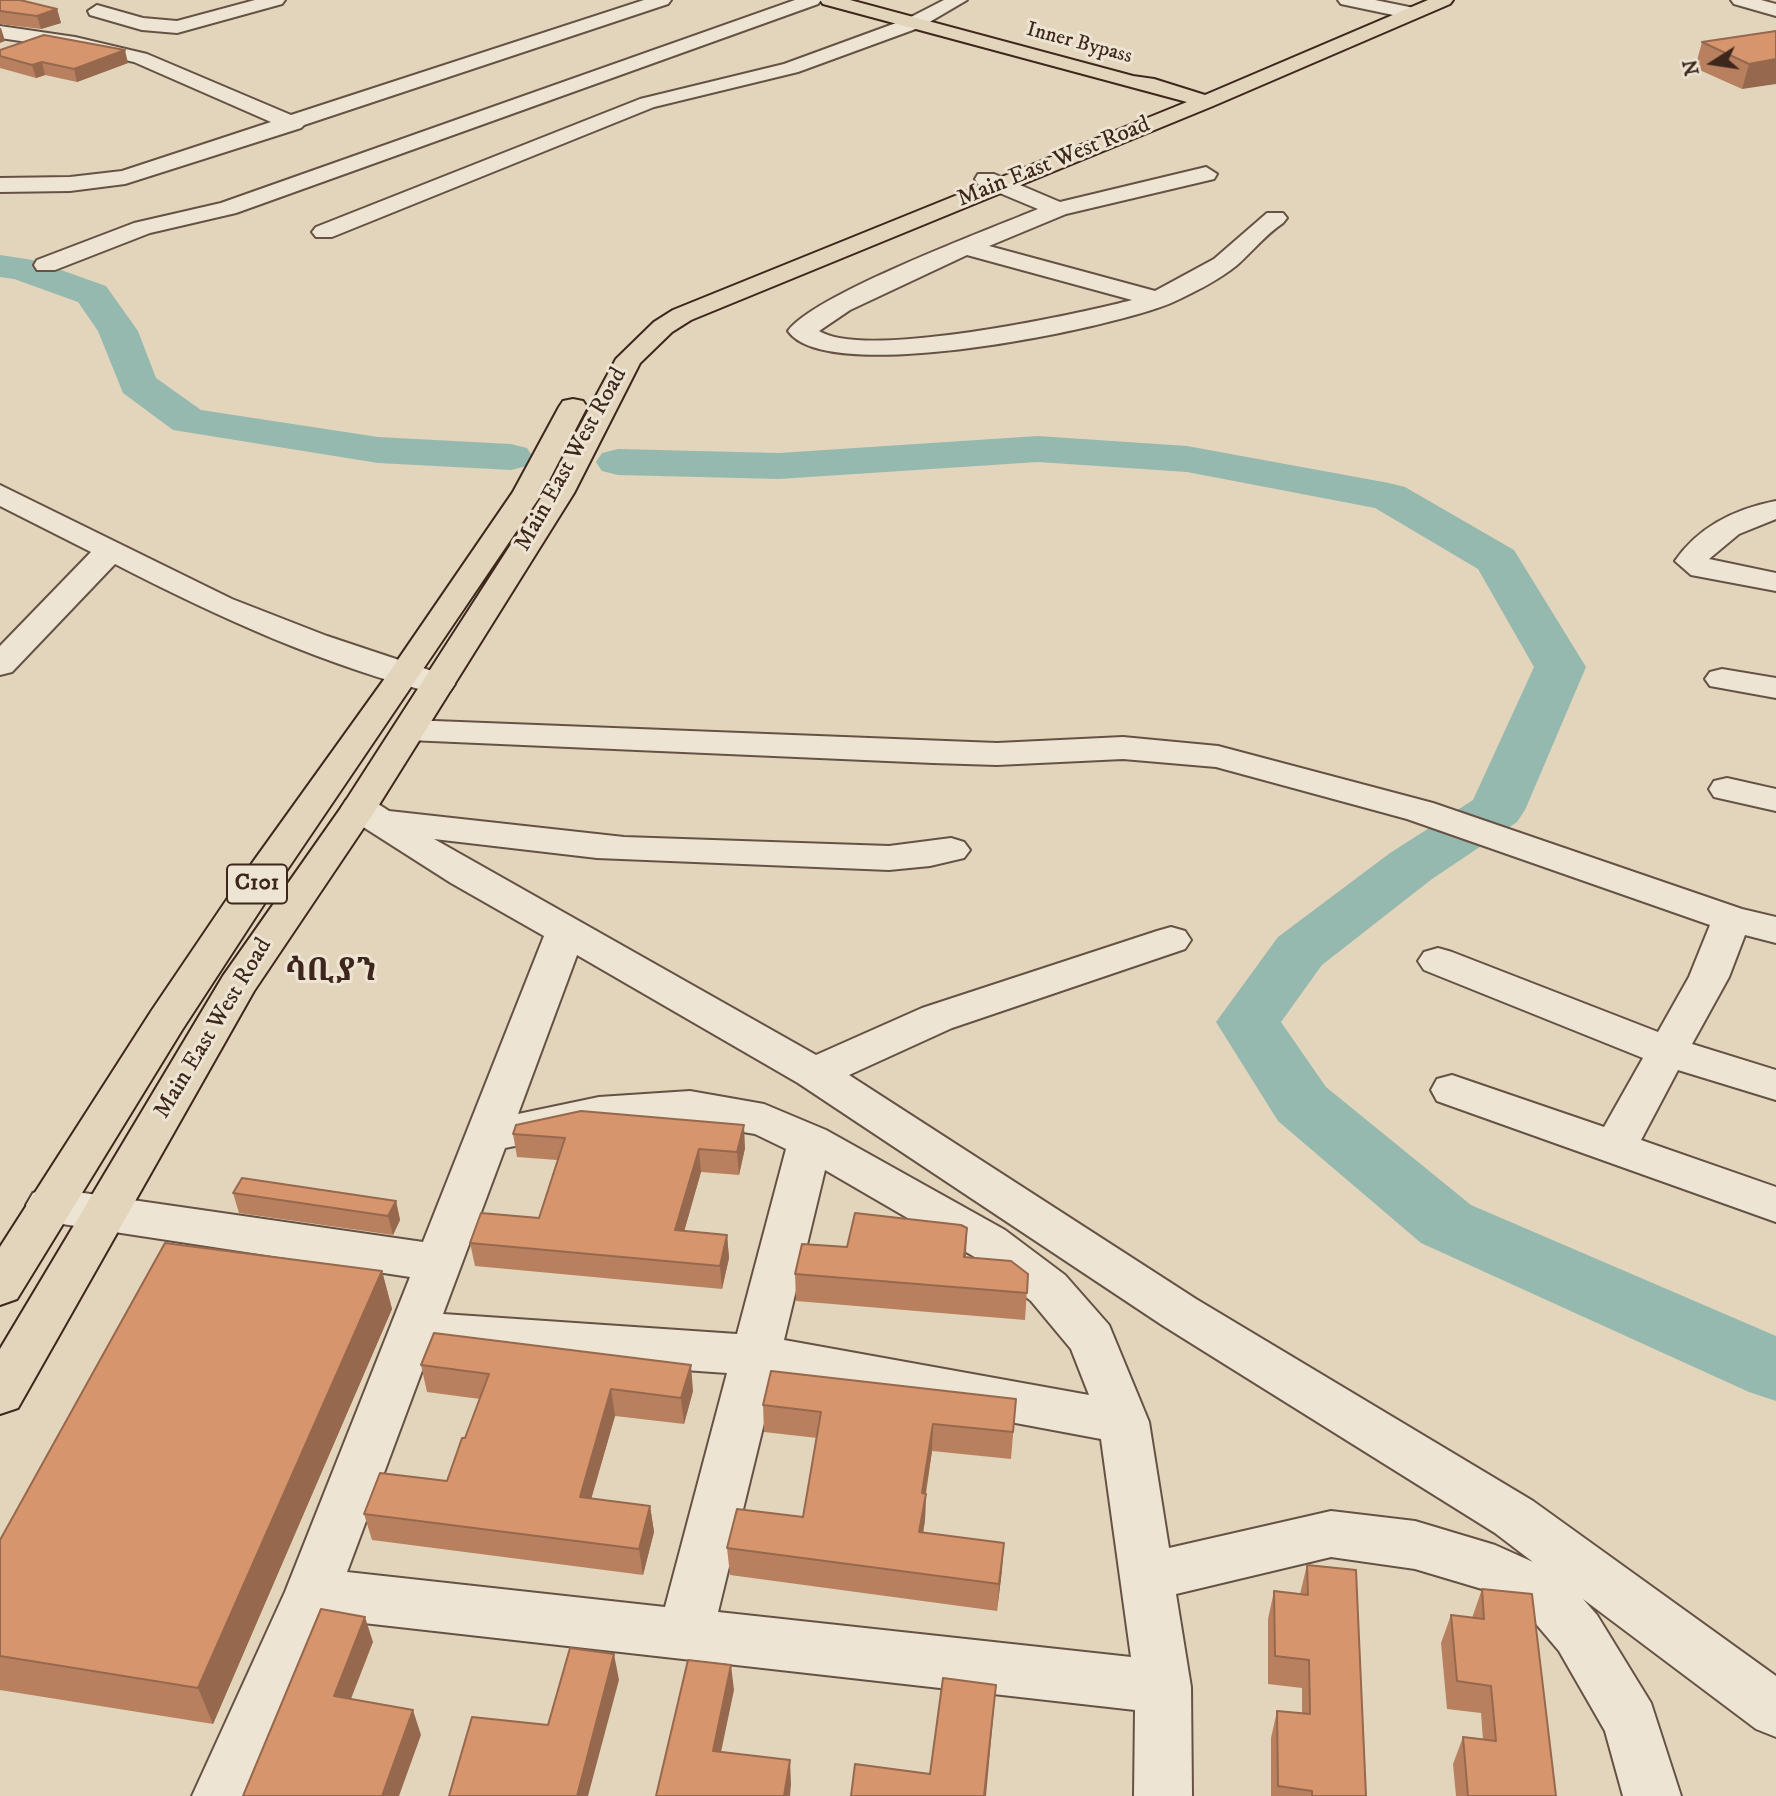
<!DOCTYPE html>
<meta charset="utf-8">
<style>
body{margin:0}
#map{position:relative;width:1776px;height:1796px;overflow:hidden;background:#e3d5bc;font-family:"IM FELL DW Pica",serif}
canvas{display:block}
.north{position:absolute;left:1678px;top:28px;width:70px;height:70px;-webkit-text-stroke:5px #ede4d3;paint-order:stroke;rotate:258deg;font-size:19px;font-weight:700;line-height:28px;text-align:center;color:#3d271c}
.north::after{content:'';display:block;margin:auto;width:24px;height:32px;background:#3d271c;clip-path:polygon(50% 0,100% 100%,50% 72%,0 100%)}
</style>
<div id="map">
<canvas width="1776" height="1796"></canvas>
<div class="north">N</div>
</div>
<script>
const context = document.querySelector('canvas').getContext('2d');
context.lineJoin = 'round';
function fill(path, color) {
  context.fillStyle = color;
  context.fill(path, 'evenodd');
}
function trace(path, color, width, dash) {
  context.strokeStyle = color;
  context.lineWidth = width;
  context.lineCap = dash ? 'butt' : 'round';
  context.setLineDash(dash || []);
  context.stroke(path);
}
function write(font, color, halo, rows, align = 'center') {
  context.font = font + ' "IM FELL DW Pica","Noto Serif Ethiopic",serif';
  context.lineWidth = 6;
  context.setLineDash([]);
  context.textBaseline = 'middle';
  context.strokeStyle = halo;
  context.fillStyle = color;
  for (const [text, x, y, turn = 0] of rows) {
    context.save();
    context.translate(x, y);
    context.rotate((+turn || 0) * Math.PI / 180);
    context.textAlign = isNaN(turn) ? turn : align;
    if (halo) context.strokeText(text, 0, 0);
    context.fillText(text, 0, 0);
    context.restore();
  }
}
fill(new Path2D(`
 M0,255L33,260L106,286L138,331L156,378L201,410L378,437L511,444L527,448L533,457L527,466L511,470L378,463L173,430L123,393L98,331L78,302L14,279L0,277Z
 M1038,436L1187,446L1389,483L1405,487L1514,550L1586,667L1525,810L1517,822L1432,879L1322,965L1281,1022L1326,1087L1471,1205L1776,1336V1401L1749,1392L1421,1243L1278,1121L1216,1022L1278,937L1390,853L1473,800L1534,667L1478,569L1375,508L1187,472L1038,462L779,479L618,475L602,471L596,462L602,453L618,449L779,453Z`), '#95b9af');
const minor = new Path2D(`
 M255,0H285L282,4L177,33L142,30L90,15L88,11L97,5L143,18L177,21Z
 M644,0H671L668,4L304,125L301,128L125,184L70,191L0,192V178L70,177L122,171L271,122L134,62L75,49L0,38V26L75,37L147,54L291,115Z
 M795,0H821L818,4L236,213L150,233L55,270H37L34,265L37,260L134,223L221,203Z
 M944,0H967L921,27L798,72L654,107L332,237H316L312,232L316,227L640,99L784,64L907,19Z
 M1338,0H1375L1419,9L1421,13L1412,19L1341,4Z
 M1731,0H1761L1776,4V16L1734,4Z
 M1206,167L1217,174L1214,179L1066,214L989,246L1155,291L1214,259L1267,213H1283L1287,218L1283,223C1265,235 1252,252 1236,266C1217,281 1193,293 1171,303C1112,328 827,388 788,331C813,295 990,229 1038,209L978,184L975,179L978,174H994L1060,202ZM967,255L1132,300C1075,315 864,360 819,331L850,310Z
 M0,485L232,599L327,636L450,677L455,684L450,691L438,694C325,666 218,617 115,564L12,672L0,675V646L91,552L0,506Z
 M1776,501V519L1739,534L1709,559L1776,573V591L1691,575L1675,561C1699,526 1735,509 1776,501Z
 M1722,669L1776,678V698L1710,686L1705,679L1710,672Z
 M409,720L997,743L1123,737L1218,746L1433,803L1742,909L1776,917V943L1745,935L1729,977L1692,1044L1776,1070V1100L1678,1070L1641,1140L1776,1187V1222L1437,1101L1431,1090L1437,1079L1452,1075L1604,1127L1643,1058L1424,970L1418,961L1424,952L1438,948L1452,952L1658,1032L1689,977L1710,925L1407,819L1216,767L1123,759L997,765L933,763L409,740L397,737L392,730L397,723Z
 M1727,778L1776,789V811L1714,797L1709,789L1714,781Z
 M359,797L372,800L389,811L624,837L889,846L951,838L964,842L970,850L964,858L930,866L889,870L597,858L434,839L816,1055L922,1008L1157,931L1171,927L1185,931L1191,940L1185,949L952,1028L849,1075L1196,1299L1533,1501L1776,1676V1737L1756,1729L1583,1599L1597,1615L1651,1703L1681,1796H1623L1605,1731L1559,1651L1525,1611L1482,1589L1415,1569L1331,1557L1176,1594L1191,1687L1192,1796H1134L1135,1710L328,1619L251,1796H192L285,1592L410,1277L49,1222L33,1217L26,1205L33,1193L49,1188L423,1242L544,936L451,883L346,816L341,808L346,800ZM577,955L798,1083L1162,1325L1495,1533L1533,1562L1495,1545L1415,1521L1331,1511L1169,1548L1149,1422L1109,1325L1065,1275L1005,1230L826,1130L764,1104L690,1091L599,1097L518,1114ZM690,1123L755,1134L786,1149L737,1334L443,1314L505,1148L599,1129ZM825,1170L973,1256L1031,1301L1071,1349L1089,1395L784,1340ZM429,1352L727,1373L665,1607L347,1572ZM775,1378L1101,1439L1131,1657L718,1612Z`);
const major = new Path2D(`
 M820,0H850L1133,76L1154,79L1205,95L1428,0H1453L1450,4L1213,106L691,320L672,332L640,363L574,493L377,808L254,991L18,1408L0,1414V1349L223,976L343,805L544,493L616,359L654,322L673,310L1187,102L823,4Z
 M573,399L583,401L587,407L543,492L268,898L182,1030L17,1299L0,1305V1247L152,1010L240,880L393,667L513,492L559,407L563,401Z`);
trace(minor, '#665244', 4);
trace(major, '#3d271c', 4);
fill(minor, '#ede4d3');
fill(major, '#e3d5bc');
fill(new Path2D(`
 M0,0L57,9L61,23L41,29L0,24Z
 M1776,31L1742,89L1695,68L1702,42Z
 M0,50L128,63L77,82L45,75L36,78L0,68Z
 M513,1134L745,1148L739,1175L701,1172L684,1231L727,1235L729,1258L722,1289L475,1266L470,1243L539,1218L557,1160L517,1157Z
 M233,1193L396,1201L400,1220L393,1235L239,1213Z
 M966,1257L1028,1274L1025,1320L796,1301L795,1274Z
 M382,1271L392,1309L213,1724L0,1690V1540Z
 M421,1365L693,1391L684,1424L615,1416L591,1499L650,1506L654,1532L643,1575L372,1540L364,1514L447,1481L465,1438L480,1399L427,1392Z
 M1016,1399L1011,1459L932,1451L926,1494L925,1520L923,1533L1002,1570L997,1611L730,1575L727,1548L803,1517L817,1438L764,1432L763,1405Z
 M1307,1565L1366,1796H1271V1738L1277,1711L1302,1713V1688L1268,1684V1619L1274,1591L1300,1594Z
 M1482,1589L1556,1796H1456L1453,1764L1463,1737L1483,1740L1481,1713L1447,1709L1441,1643L1451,1615L1472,1618Z`), '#b9805f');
fill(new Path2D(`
 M57,9L61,23L41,29L37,16Z
 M0,28H1L5,41L0,43Z
 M125,50L128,63L77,82L74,69Z
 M1776,59V84L1742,89L1749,64Z
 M42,62L45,75L36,78L32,65Z
 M744,1125L745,1148L739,1175L737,1152Z
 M699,1149L701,1172L678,1253L675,1230Z
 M396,1201L400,1220L393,1235L388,1216Z
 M967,1228L966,1255L963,1284L964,1257Z
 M727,1235L729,1258L722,1289L720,1266Z
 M382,1271L392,1309L213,1724L198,1688Z
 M691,1365L693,1391L684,1424L681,1398Z
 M611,1389L615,1416L584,1524L580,1497Z
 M933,1424L932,1451L925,1496L926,1494L925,1520L919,1559V1532L922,1493Z
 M650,1506L654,1532L643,1575L639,1549Z
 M1004,1543L1002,1570L997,1611L999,1584Z
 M365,1617L373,1642L342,1722L334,1696Z
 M614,1654L619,1680L588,1796H577Z
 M731,1665L734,1690L716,1776L713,1751Z
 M996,1685L986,1796H984Z
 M413,1710L421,1735L399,1796H382Z
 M790,1760L791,1784L790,1796H784Z`), '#96684d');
const building = new Path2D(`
 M0,0H20L57,9L37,16L0,11Z
 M1776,31V59L1749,64L1702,42Z
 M44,35L125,50L74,69L42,62L32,65L0,56V50Z
 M581,1111L744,1125L737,1152L699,1149L675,1230L727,1235L720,1266L470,1243L481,1213L539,1218L565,1138L513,1134L516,1125Z
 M242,1178L396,1201L388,1216L233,1193Z
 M855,1213L961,1225L967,1228L964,1257L1011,1261L1028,1274L1027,1293L795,1274L802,1244L847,1247Z
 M165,1243L382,1271L198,1688L0,1656V1540Z
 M434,1333L691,1365L681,1398L611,1389L580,1497L650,1506L639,1549L364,1514L380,1473L447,1481L462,1438H465L489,1374L421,1365Z
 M771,1371L1016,1399L1013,1432L933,1424L922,1493L926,1494L919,1532L1004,1543L999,1584L727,1548L737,1509L803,1517L821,1412L763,1405Z
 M1307,1565L1356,1570L1366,1796H1312V1791L1278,1786L1277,1711L1310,1714L1309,1660L1275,1656L1274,1591L1308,1595Z
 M1482,1589L1532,1594L1556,1796H1468L1463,1737L1496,1741L1491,1686L1457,1681L1451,1615L1484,1619Z
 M321,1609L365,1617L334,1696L413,1710L382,1796H243Z
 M570,1648L614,1654L577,1796H449L472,1717L548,1725Z
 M688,1660L731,1665L713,1751L790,1760L784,1796H656Z
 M943,1678L996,1685L984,1796H851L855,1764L930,1774Z`);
fill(building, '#d7956e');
trace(building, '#96684d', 2);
write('21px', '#3d271c', '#ede4d3', [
 ["Inner Bypass",1079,44,15]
]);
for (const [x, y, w] of [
 [257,884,60]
]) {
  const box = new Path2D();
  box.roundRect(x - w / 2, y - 19.5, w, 39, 5);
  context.fillStyle = '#ede4d3';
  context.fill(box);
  trace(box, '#3d271c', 2);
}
write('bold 23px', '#3d271c', null, [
 ["C101",257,884]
]);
write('24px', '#3d271c', '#ede4d3', [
 ["Main East West Road",1054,163,-22],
 ["Main East West Road",572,460,-61],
 ["Main East West Road",214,1029,-59]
]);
write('bold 32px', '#3d271c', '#ede4d3', [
 ["ሳቢያን",331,973]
]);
</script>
